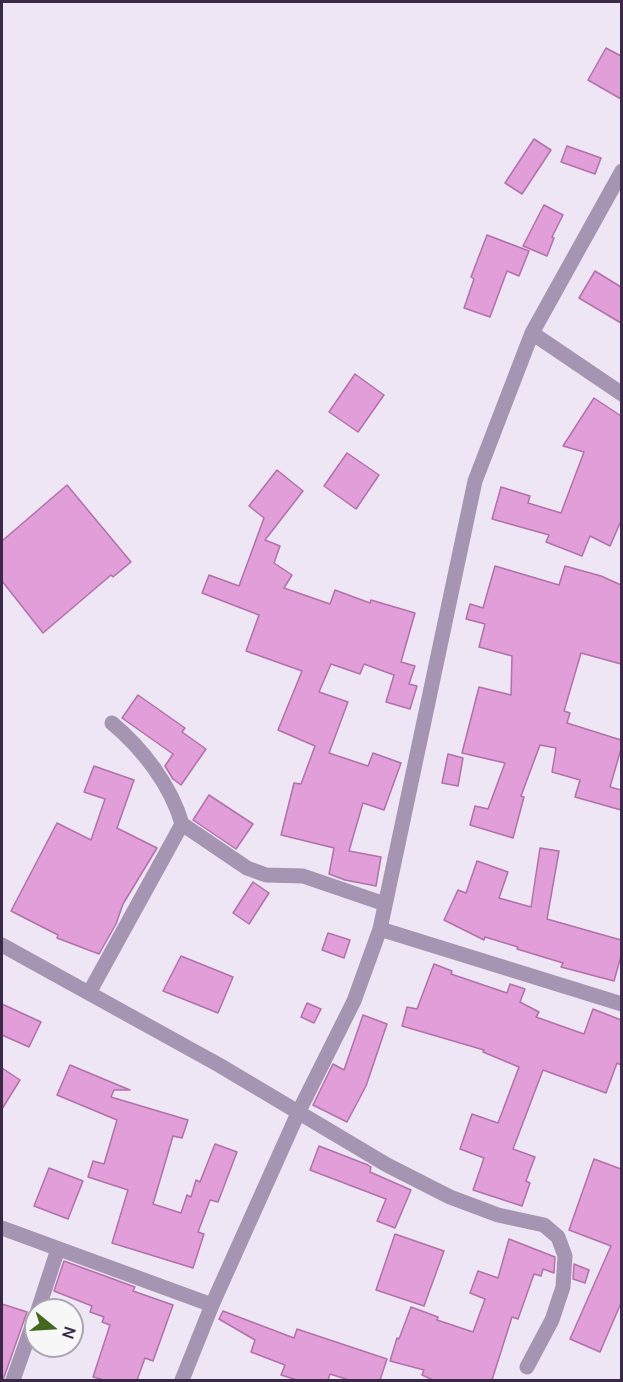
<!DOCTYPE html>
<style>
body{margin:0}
#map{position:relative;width:623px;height:1382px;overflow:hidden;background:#efe6f5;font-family:Manrope,sans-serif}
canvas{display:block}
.frame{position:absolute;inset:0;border:3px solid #3a2946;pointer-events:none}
.north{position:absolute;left:24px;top:1298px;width:60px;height:60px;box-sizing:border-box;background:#f7f7f7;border:2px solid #aba5b0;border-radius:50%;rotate:108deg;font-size:16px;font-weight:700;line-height:24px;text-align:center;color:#3a2946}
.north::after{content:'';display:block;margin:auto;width:21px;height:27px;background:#44661d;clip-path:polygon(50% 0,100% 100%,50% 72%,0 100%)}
</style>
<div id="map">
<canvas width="623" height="1382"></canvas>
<div class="frame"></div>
<div class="north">N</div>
</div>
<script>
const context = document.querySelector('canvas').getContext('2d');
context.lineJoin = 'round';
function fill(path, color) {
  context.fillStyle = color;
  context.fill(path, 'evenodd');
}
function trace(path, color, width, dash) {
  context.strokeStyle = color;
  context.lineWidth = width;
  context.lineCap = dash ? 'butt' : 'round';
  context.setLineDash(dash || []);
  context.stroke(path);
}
const building = new Path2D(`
 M606,48L621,56V99L588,80Z
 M534,139L551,150L522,194L505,183Z
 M567,146L601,158L595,174L561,162Z
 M544,205L563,215L552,237L554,238L547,256L523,246Z
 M487,235L529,251L519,276L507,271L490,317L464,308L474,279L471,277Z
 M595,271L621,287V323L579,298Z
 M355,374L384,395L358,432L329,412Z
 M594,398L621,416V521L610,546L590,536L582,556L546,542L549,535L492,519L501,487L530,496L528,503L561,513L584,452L563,446Z
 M347,453L379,475L356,509L324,486Z
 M277,470L303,491L265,540L280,546L274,563L292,575L284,588L330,604L335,590L370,603L371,600L415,613L401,662L415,666L409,684L417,686L410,709L386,702L394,675L364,664L360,674L331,664L319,692L348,702L329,753L368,766L373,753L401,763L384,810L363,803L349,851L381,857L376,886L345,880L329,874L334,848L281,835L294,783L301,784L315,746L278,730L302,671L246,651L259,615L202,593L209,575L239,586L264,518L249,506Z
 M67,485L131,562L113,577L111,575L43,633L2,581V541Z
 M495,566L559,585L565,566L601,576L621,585V664L581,653L564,711L570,713L567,723L621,740V749L610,787L621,790V810L575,797L580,780L552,772L556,748L540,745L521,796L524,797L513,838L470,825L475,806L488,809L505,763L462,753L479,687L511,695L512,656L479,647L485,624L466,619L470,604L483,608Z
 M138,695L185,728L182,732L206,749L181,785L173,779L165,766L173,754L122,718Z
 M448,754L463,758L458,786L442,783Z
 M94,766L134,780L117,828L157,848L123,904L116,924L99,954L57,938L58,935L11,911L57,823L91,840L105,799L84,792Z
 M209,795L253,824L236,849L193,820Z
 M540,848L559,851L547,919L621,940V956L614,981L561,967L563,963L517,949L518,947L485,937L484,940L444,920L458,890L466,893L477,861L508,872L499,898L531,907Z
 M253,882L269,893L249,924L233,913Z
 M328,933L350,940L344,958L322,950Z
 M181,956L233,977L218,1013L163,991Z
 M434,964L452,971L451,974L507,993L510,984L525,989L520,1002L539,1012L536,1017L584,1034L593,1009L621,1020V1065L617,1063L606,1093L543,1070L513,1149L535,1157L526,1181L530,1183L522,1206L473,1190L484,1158L460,1149L472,1114L498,1123L519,1067L483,1052L484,1050L402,1026L407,1007L417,1009Z
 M307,1003L321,1009L314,1023L301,1017Z
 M2,1004L41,1022L29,1047L2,1035Z
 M363,1015L387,1024L366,1086L347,1122L313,1105L333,1064L344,1070Z
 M70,1065L130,1090H114L111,1097L188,1120L182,1138L173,1136L153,1204L181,1213L187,1195L191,1197L196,1180L200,1182L215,1144L237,1152L218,1202L210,1200L198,1232L204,1234L193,1268L112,1243L128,1190L88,1177L93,1161L104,1164L117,1120L57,1095Z
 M2,1068L20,1080L2,1109Z
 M319,1146L368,1165L371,1167L370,1172L411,1190L395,1228L377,1221L386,1199L310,1170Z
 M594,1159L621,1169V1303L600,1352L570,1339L611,1246L569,1230Z
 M49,1168L83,1181L68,1219L34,1206Z
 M395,1234L444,1251L424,1306L376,1290Z
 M509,1239L555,1257L554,1273L543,1269L541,1276L534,1274L518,1319L512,1317L492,1380H433L422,1375L424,1370L390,1361L397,1338L399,1339L411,1307L438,1317L437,1320L473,1332L485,1299L470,1293L478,1271L498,1278Z
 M64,1261L135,1287L133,1291L173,1305L153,1361L145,1358L137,1380H104L93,1377L110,1325L102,1322L104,1317L90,1312L92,1306L54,1291Z
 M574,1264L589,1270L585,1283L573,1279Z
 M2,1304L27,1312L3,1380H2Z
 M223,1311L294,1338L297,1329L387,1359L380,1380H349L330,1374L328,1380H297L281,1375L285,1365L251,1352L255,1340L219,1319Z`);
fill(building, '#e19ed9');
trace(building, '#b171a9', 1.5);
trace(new Path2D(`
 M532,333L622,394
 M182,824L247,868L266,875L303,876L385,904
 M380,929L622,1004
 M2,945L219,1065L387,1165L450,1197L498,1215L544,1225L558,1237L565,1256L563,1287L552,1320L527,1367
 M89,993L182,824C171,785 142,748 112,723
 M2,1228L212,1305
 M38,1310L58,1249
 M13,1380L36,1315
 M182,1380L212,1305L299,1111L354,1001L380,929L475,481L532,333L622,171`), '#a694b3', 15);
</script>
